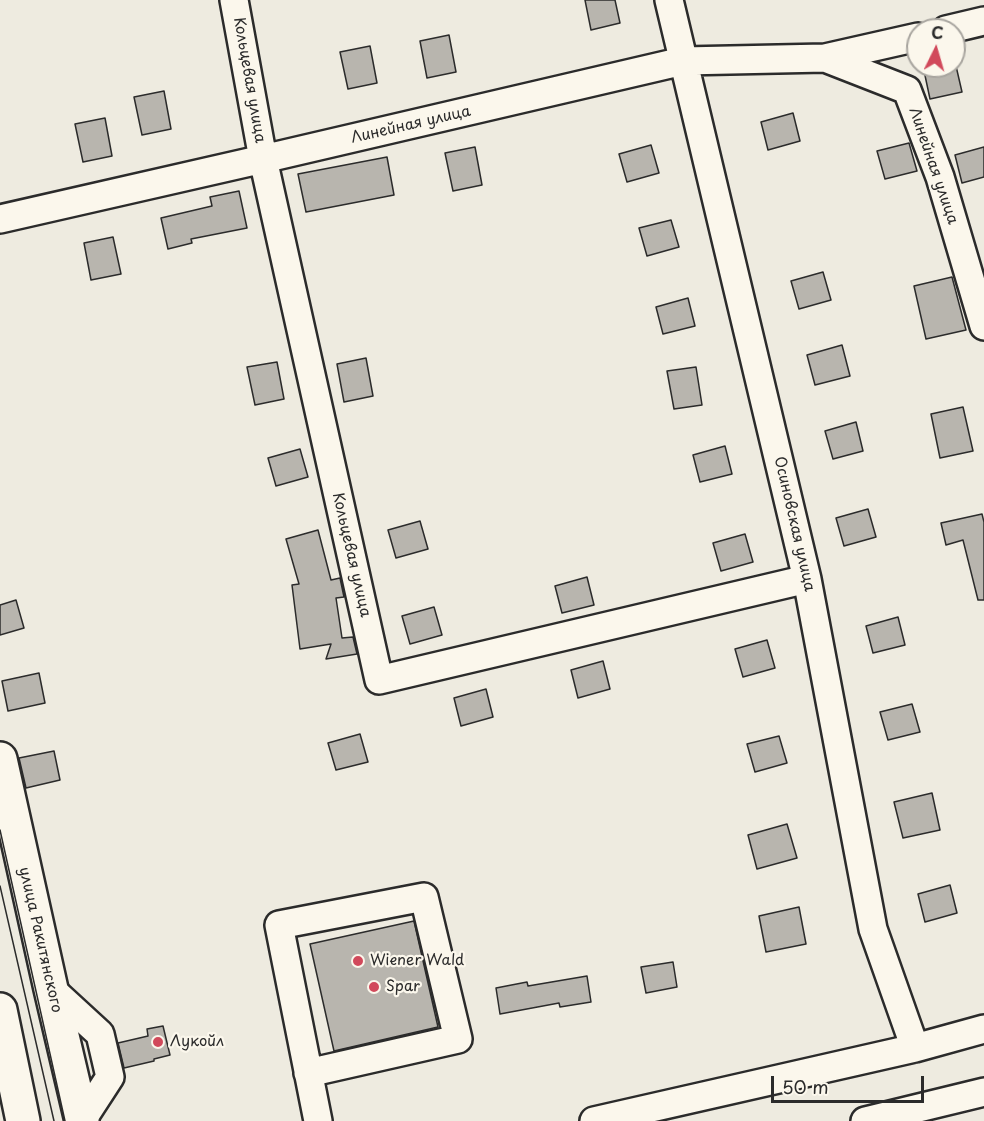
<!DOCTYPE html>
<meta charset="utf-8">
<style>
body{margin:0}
#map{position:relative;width:984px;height:1121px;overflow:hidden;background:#eeebe0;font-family:"Playpen Sans",sans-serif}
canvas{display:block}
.north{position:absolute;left:906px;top:18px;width:60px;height:60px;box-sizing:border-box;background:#fbf7ec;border:2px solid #a8a59f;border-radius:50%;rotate:5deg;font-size:16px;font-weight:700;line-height:24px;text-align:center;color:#2b2b2b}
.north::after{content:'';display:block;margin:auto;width:21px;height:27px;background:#d1495b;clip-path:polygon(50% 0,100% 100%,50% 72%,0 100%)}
.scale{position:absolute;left:771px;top:1076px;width:153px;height:27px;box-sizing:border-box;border:3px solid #2b2b2b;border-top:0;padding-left:8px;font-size:18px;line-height:21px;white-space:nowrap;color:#2b2b2b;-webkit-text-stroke:4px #fbf7ec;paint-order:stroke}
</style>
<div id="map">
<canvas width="984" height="1121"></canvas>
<div class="north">С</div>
<div class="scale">50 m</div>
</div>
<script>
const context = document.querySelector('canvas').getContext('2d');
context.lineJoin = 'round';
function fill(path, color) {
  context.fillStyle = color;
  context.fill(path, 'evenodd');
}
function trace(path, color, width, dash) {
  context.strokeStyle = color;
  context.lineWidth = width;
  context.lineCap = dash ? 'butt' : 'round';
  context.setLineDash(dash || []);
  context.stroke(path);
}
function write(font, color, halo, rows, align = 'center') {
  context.font = font + ' "Playpen Sans",sans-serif';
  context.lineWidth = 4.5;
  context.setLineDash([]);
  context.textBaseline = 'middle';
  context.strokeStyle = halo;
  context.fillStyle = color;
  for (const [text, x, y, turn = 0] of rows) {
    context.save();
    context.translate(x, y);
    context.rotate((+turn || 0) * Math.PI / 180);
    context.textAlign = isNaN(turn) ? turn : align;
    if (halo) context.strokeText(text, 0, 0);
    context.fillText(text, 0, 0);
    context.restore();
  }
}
const building = new Path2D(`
 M585,0H615L620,23L591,30Z
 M449,35L456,72L427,78L420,41Z
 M370,46L377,83L348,89L340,52Z
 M923,66H956L962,92L930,99Z
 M164,91L171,129L142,135L134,97Z
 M793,113L800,141L768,150L761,122Z
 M105,118L112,156L83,162L75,124Z
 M909,143L917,171L885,179L877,151Z
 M651,145L659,173L627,182L619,154Z
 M475,147L482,185L453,191L445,153Z
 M984,147V177L962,183L955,155Z
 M387,157L394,195L306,212L298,174Z
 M239,191L247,228L191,239L192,243L168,249L161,218L212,206L210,197Z
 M671,220L679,247L647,256L639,228Z
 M113,237L121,274L91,280L84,243Z
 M823,272L831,300L799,309L791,281Z
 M952,277L966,330L926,339L914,286Z
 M688,298L695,326L663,334L656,307Z
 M842,345L850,376L815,385L807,355Z
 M366,358L373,396L344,402L337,364Z
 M277,362L284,399L255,405L247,367Z
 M696,367L702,405L674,409L667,371Z
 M963,407L973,451L940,458L931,414Z
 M856,422L863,451L833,459L825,431Z
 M725,446L732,474L700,482L693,455Z
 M300,449L308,477L276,486L268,458Z
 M868,509L876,537L844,546L836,518Z
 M982,514L984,522V600H978L963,540L946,545L941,523Z
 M420,521L428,549L396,558L388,530Z
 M318,530L331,580L340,578L344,597L336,598L342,638L353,637L357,654L326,659L331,644L300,649L292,585L299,584L286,539Z
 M745,534L753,562L721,571L713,543Z
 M587,577L594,605L562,613L555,586Z
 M16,600L24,628L0,635V605Z
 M434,607L442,635L410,644L402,616Z
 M898,617L905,645L873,653L866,626Z
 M767,640L775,668L743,677L735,649Z
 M603,661L610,689L578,698L571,670Z
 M39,673L45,703L8,711L2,681Z
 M486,689L493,717L461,726L454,698Z
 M912,704L920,732L888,740L880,712Z
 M360,734L368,762L336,770L328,743Z
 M779,736L787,763L755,772L747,744Z
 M54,751L60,780L26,788L19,758Z
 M932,793L940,830L903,838L894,802Z
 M787,824L797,858L757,869L748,835Z
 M950,885L957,913L925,922L918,894Z
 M799,907L806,944L766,952L759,916Z
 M414,921L438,1027L334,1051L310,944Z
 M673,962L677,987L646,993L641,967Z
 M587,976L591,1002L560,1007L559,1003L500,1014L496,988L527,982L528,986Z
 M163,1026L170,1055L154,1059V1061L124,1068L118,1043L148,1036L147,1029Z`);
fill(building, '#b8b5ae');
trace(building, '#2b2b2b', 1.5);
const minor = new Path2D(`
 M234,0L263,159L379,680L807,579
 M669,0L807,579L873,929L915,1048
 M946,30L984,21
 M825,58L907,90L940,177L984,326
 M0,219L263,159L683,61L825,58L918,37
 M51,989L100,1034L110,1077L82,1120
 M308,1073L458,1039L424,897L279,925L318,1121
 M594,1121L915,1048L984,1029
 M865,1121L984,1092`);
const major = new Path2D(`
 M0,759L51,989L82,1121
 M0,1010L23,1121`);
trace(minor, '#2b2b2b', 32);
trace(major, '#2b2b2b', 38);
trace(minor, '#fbf7ec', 27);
trace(major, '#fbf7ec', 33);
trace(new Path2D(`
 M0,830L65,1121
 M0,886L54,1121`), '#2b2b2b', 1.5);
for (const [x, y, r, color] of [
 [358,961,6,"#d1495b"],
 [374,987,6,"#d1495b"],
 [158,1042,6,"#d1495b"]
]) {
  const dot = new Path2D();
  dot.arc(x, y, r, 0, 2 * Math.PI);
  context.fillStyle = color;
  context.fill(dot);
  trace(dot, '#fbf7ec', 2);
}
write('15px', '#2b2b2b', '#fbf7ec', [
 ["Кольцевая улица",249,80,80],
 ["Линейная улица",411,125,-13],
 ["Линейная улица",933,166,71],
 ["Осиновская улица",794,524,77],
 ["Кольцевая улица",351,555,77],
 ["улица Ракитянского",40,940,77]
]);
write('15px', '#2b2b2b', '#fbf7ec', [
 ["Wiener Wald",370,961],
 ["Spar",386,987],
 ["Лукойл",170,1042]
], 'left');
</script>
